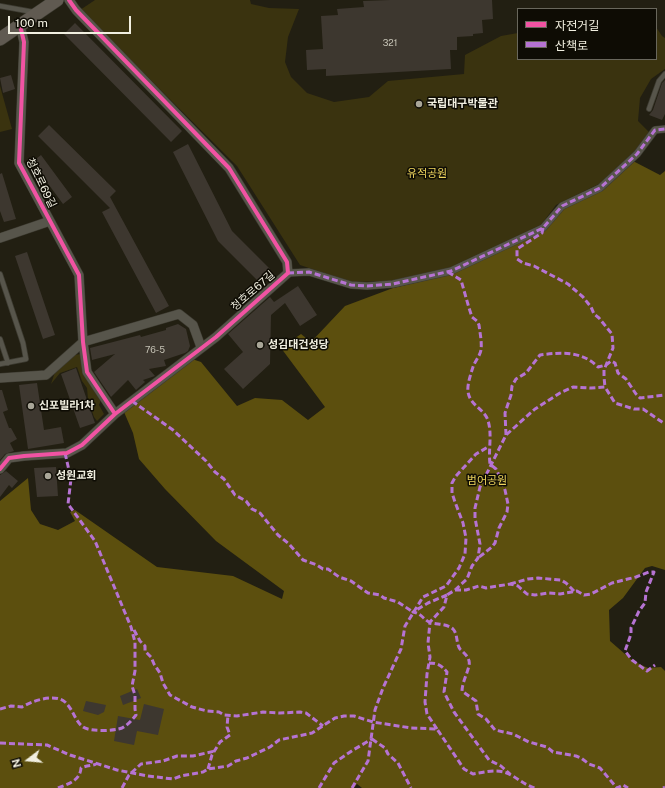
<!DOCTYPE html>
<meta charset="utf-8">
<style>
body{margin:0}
#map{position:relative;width:665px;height:788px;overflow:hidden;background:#221f12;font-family:"Public Sans","Noto Sans KR",sans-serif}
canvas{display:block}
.legend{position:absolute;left:517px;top:8px;width:140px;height:52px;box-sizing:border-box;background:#0e0c04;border:1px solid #69675c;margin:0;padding:5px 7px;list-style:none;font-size:12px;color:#f1efe0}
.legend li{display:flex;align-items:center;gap:8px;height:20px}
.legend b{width:20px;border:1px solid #69675c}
.north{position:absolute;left:8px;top:740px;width:40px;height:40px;-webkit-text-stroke:3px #0e0c04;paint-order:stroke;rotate:254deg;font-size:11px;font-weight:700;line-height:16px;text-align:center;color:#f1efe0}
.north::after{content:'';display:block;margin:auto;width:14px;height:18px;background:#f1efe0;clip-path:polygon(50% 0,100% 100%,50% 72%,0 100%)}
.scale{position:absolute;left:8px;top:16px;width:123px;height:18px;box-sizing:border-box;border:2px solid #f1efe0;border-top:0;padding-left:5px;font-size:12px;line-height:14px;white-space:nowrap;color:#f1efe0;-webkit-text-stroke:3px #0e0c04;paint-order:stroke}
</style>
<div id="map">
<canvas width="665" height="788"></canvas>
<ul class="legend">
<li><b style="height:5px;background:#f153a3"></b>자전거길</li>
<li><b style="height:5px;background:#b673d3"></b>산책로</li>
</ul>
<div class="north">N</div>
<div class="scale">100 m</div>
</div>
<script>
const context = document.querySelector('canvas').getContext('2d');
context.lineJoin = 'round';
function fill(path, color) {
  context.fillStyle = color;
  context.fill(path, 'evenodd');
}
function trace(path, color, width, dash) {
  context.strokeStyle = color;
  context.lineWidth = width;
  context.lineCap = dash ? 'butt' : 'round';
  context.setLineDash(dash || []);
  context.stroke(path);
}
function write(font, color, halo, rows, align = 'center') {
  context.font = font + ' "Public Sans","Noto Sans KR",sans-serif';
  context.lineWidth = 3;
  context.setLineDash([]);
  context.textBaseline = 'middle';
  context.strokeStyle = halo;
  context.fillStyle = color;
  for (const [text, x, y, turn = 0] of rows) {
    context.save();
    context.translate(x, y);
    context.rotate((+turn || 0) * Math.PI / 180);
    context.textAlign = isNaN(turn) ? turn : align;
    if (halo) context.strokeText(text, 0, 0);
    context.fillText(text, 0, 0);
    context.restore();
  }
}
fill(new Path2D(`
 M95,0H250L251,4L269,8L299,9L288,37L285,62L291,77L307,93L334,102L369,97L388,81L464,74L465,55L501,36L518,33V59H656V27L662,36L665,38V69L651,79L640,98L638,121L649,132L634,152L599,184L556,205L541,225L449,269L393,281L351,282L300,265L237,166L80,10Z
 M0,86L12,129L0,132Z
 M81,354L101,400L99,405L104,414L97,421L94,417L88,399L87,388L82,381L77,367L60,373L51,384L55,372L74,355Z`), '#3a330f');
fill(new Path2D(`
 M633,161L660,175L665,171V570L652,566L645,568L623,598L609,610L610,641L633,661L648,668L661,667L665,671V788H362L357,784L354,788H0V501L28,478L31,510L40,524L58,530L75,521L70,512L75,510L157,567L233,576L282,599L284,591L216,541L165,489L139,459L133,433L124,412L192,359L201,362L237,406L255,398L282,400L308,420L325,407L281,348L301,334L311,342L345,306L393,288L452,274L544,230L559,210L602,190Z`), '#5c4f0e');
fill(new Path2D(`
 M390,0H492L493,19L482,20L483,33L473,34V36L457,37V50H450L451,69L326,76V69L307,70L306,50L323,49L321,16L338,15L337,9L364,7L363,1Z
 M75,23L182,131L171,142L64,34Z
 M11,75L15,89L3,93L0,78Z
 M665,80V114L662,120L649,115L653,110L662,83Z
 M49,125L116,191L110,197L169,306L156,313L102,212L110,208L38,136Z
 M188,144L232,231L270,269L258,281L218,241L173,152Z
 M41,155L72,197L63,204L32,162Z
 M2,173L16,219L4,222L0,211V174Z
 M27,252L55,335L43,339L15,256Z
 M298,286L317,315L300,326L285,303L271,315L270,364L243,389L224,369L243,352L228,334L270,297L274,302Z
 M178,324L186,329L190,346L188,351L185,353L164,360L166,366L149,369L155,376L143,380L145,382L136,390L128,380L111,397L94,372L115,354L92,360L90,348L140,335L141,337L166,330V328Z
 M76,368L95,423L80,428L61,374Z
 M37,383L44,430L61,427L64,443L28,449L19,385Z
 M0,390H2L8,410L3,412L9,428H11L17,439L10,443L14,451L5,454L0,460Z
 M56,467L58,496L37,497L34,468Z
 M6,471L18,481L12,488L9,485L0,497V475Z
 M137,689L141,698L123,705L120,696Z
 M86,701L106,705L104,712L98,715L83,711Z
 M144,704L164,709L158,735L137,731L134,745L114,741L118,716L140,720Z`), '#3d372f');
const service = new Path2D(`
 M0,6L33,12
 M649,109L659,81L665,74
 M0,274L23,343L26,359L0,364
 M0,339L8,363`);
const pedestrian = new Path2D(`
 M288,273L309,272L351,285L367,286L393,284L451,271L543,228L562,206L600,188L637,154L655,130L665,129`);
const minor = new Path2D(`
 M20,25L24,42L19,163L79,275L83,342L87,372L115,414
 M0,238L50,221
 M0,378L46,375L83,342L179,314L193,325L201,347
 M0,469L9,458L24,456L67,453L82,445L115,414L216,337L288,273L287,262L229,168L76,10L69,0`);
const secondary = new Path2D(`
 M0,39L57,0`);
trace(service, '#3d3b31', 6);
trace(pedestrian, '#3d3b31', 8);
trace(minor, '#3d3b31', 10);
trace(secondary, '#3d3b31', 14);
trace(service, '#57554b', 4.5);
trace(pedestrian, '#57554b', 7);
trace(minor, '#57554b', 9);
trace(secondary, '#605a51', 13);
trace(new Path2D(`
 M543,228L542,233L517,249V259L523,263L534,266L568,284L583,297L591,307L594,314L599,318L612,334L613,348L604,370V377L605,387
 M448,272L461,280L469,308L472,317L477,321L479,325C480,333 482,342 481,350C480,356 475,361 473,367C471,373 467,385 468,391C469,404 482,408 487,418C493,432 488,449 490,464L496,469L499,475L505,490L508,504L507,512L499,528L495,543L492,547L478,558
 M288,273L309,272L351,285L367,286L393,284L451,271L543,228L562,206L600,188L637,154L655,130L665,129
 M132,401L173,430L206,461L215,472L224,479L235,495L246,501L252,509L260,513L278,535L289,544L303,560L317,565L323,569H328L339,577L351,581L368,593L380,595L384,598L398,602L413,612
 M506,435L505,413L511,395L512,386L516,379L526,373L540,355C562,352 582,351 598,367L606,365L611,361L615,363L618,373L626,379L636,394L640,398L665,395
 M510,584L528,579L538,578L561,580L566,583L574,591
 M455,590H466L479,586L486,588L510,584L518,586L527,594L535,595L548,593L560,594L577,591L584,595L591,594L612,583L636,577L649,572H654L646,592L645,603L639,611L631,628V634L625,651L632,660L647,671L655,665
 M447,595L428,603L413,612C422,614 422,618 429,622C436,625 446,623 453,629C458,634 456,644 460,649C464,653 468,656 469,661C471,667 462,681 462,691L476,701L478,714L486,719L495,730L513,734L529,742L547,747L553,752L576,756L581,758L589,764L600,768L617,788L623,785L628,788
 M134,630L140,641L145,646V651L151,657L154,664L160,673L163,683L170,695L192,707L207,711L219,712L224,715L237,716L263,712L280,713L300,712L306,713L323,726
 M429,663C438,663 441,665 447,672L444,692L454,712L489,760L501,766L510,774
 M0,709L11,706L22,707C32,701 55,693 65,702C73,709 75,721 83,727C90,732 115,731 122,728C128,725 132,720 136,715L135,709V695L132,686L135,671V642L131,627L95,541L68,504L71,479L65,453
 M437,729L427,714L425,702L427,674L430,657L428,643L430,622L444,607L447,595L455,590L467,579L472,566L478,558L480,544L475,518V508L480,487L506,435L535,409L560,393L573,387L591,388L605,387L615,403L634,409H643L665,424
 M372,739L385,748L388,754L398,763L411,788
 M0,743L47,745L70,755L117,770L148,776L173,779L181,776L203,772L208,769L228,766L236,761L247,758L270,747L279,740L312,733L335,718L344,716H354L373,722L411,728L437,729L464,769L473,774C485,772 499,768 511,775C520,780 525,785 535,788
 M208,769L212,755L220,742L230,735L227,727L228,715
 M58,788C68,784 80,781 81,768C88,765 92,766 96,764
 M122,788L129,775L141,764L163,761L177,756H193L215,751
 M319,788L334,763L353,750L372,739
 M352,788L368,761L375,710L383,688L401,649L405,626L423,597L446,586L459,568L465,554L466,538L463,523L455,502L452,493V483L456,476L476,454L488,447
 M663,788L665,787`), '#b673d3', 3, [6, 3]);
trace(new Path2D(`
 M20,25L24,42L19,163L79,275L83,342L87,372L115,414
 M0,469L9,458L24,456L67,453L82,445L115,414L216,337L288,273L287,262L229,168L76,10L69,0`), '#f153a3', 4);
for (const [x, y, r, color] of [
 [419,104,4,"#a9a698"],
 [260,345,4,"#a9a698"],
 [31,406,4,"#a9a698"],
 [48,476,4,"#a9a698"]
]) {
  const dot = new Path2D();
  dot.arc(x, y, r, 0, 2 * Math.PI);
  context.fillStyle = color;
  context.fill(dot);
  trace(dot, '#0e0c04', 1.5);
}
write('9px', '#c4c1b4', null, [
 ["321",390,43],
 ["76-5",155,350]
]);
write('bold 11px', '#f1efe0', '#0e0c04', [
 ["국립대구박물관",427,104],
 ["성김대건성당",268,345],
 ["신포빌라1차",39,406],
 ["성원교회",56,476]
], 'left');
write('11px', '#eed55d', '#0e0c04', [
 ["유적공원",427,174],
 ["범어공원",487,481]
]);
write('11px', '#f1efe0', '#0e0c04', [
 ["청호로69길",41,183,64],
 ["청호로67길",253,291,-41]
]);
</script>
